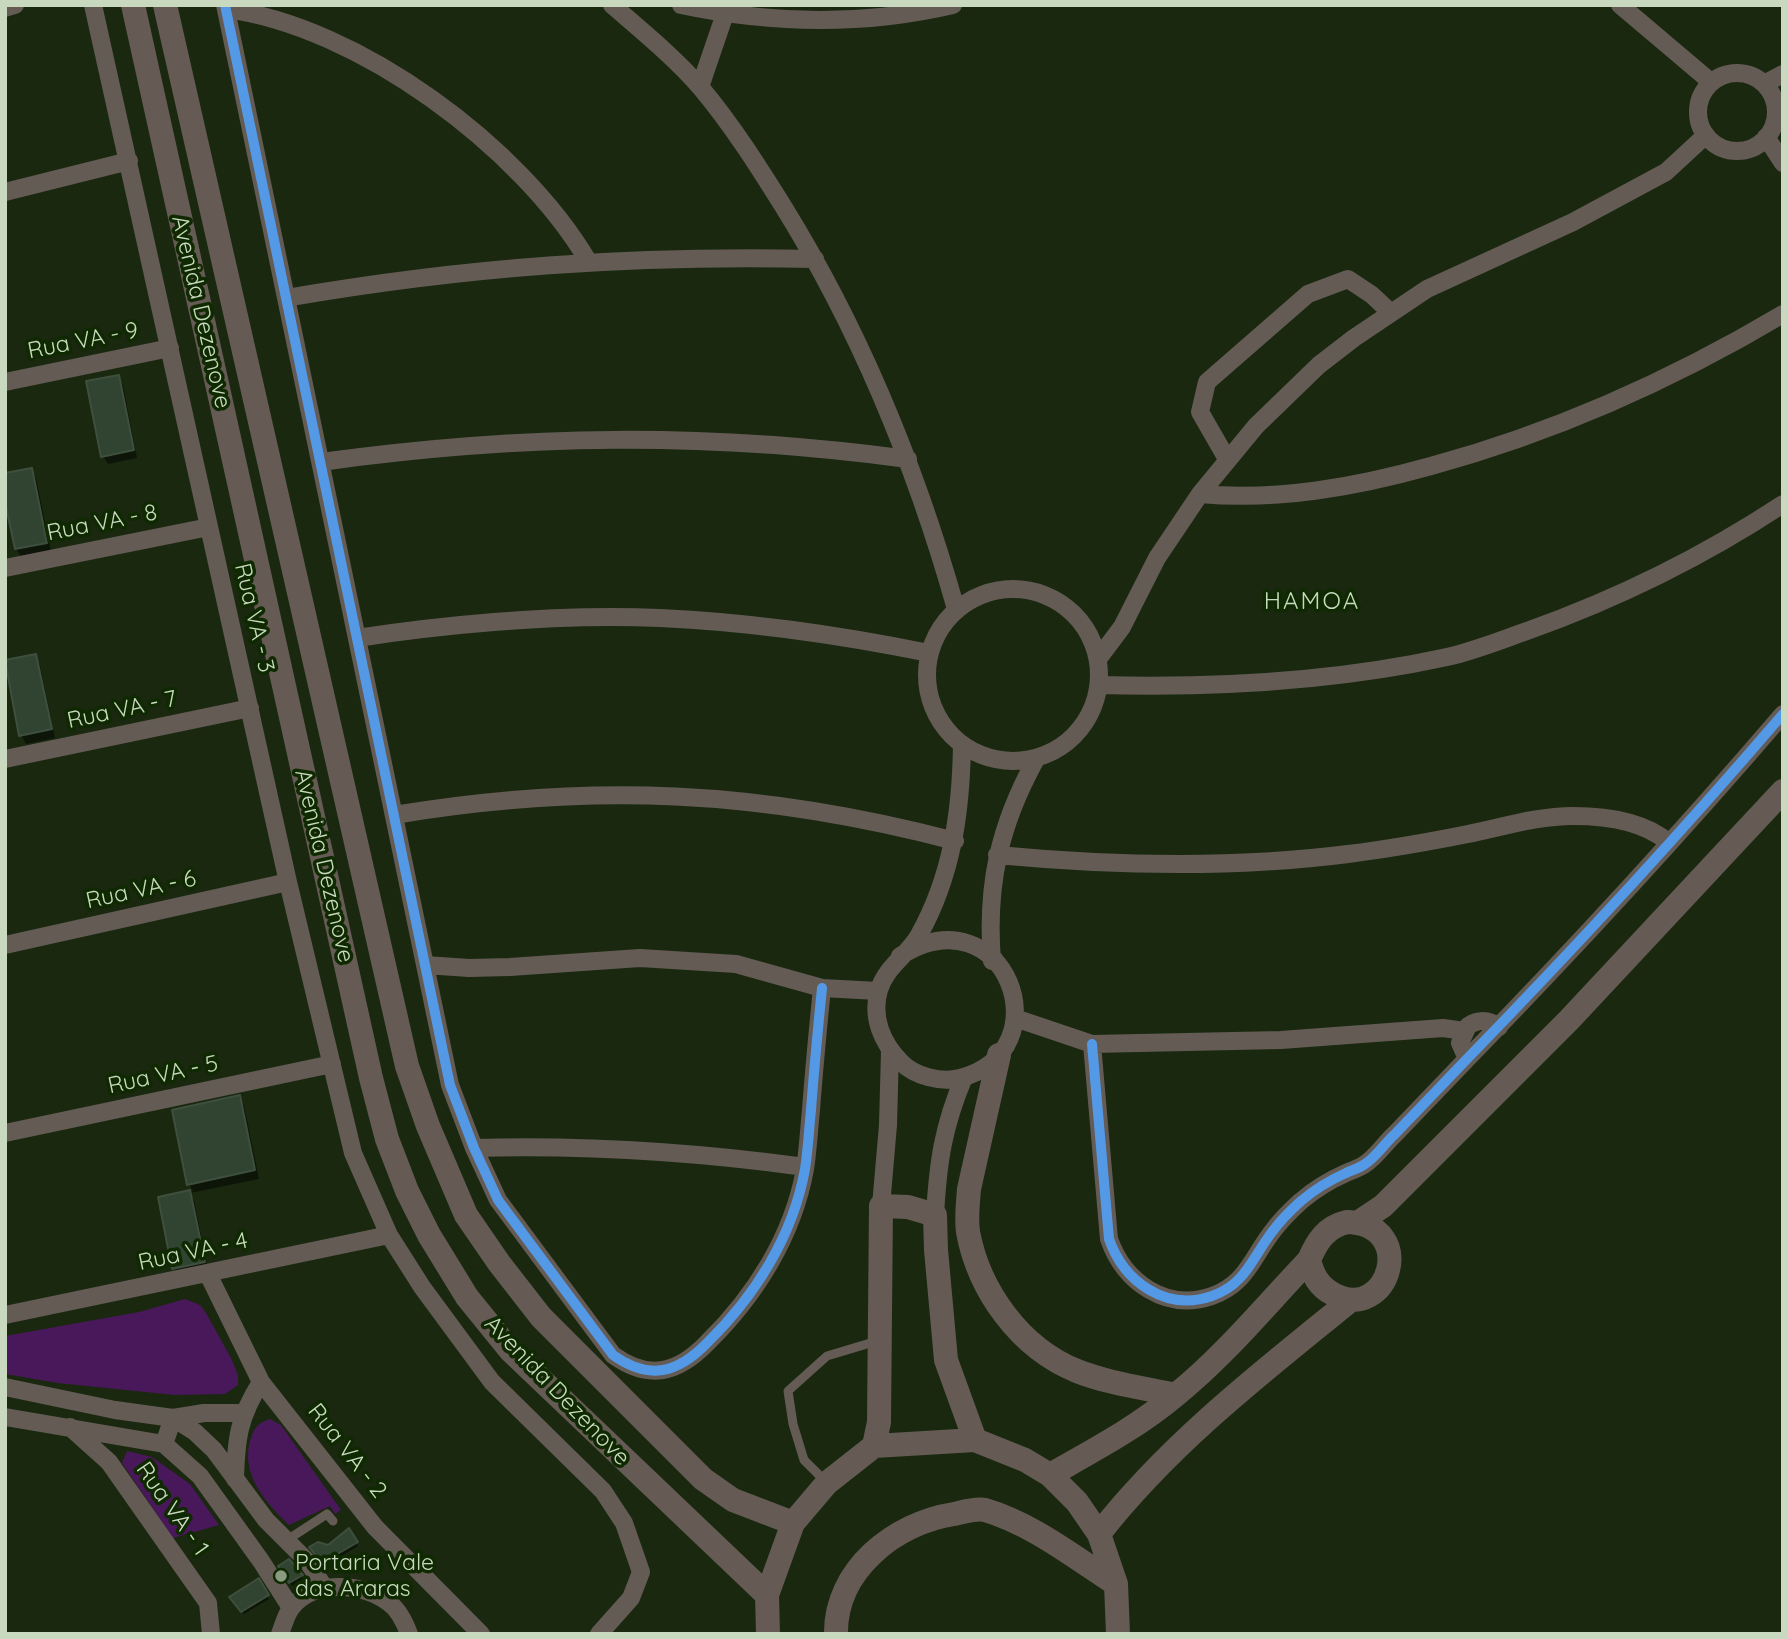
<!DOCTYPE html>
<style>
body{margin:0}
#map{position:relative;width:1788px;height:1639px;overflow:hidden;background:#1a2810;font-family:Quicksand,sans-serif}
canvas{display:block}
.frame{position:absolute;inset:0;border:7px solid #c8d9bf;pointer-events:none}
</style>
<div id="map">
<canvas width="1788" height="1639"></canvas>
<div class="frame"></div>
</div>
<script>
const context = document.querySelector('canvas').getContext('2d');
context.lineJoin = 'round';
function fill(path, color) {
  context.fillStyle = color;
  context.fill(path, 'evenodd');
}
function trace(path, color, width, dash) {
  context.strokeStyle = color;
  context.lineWidth = width;
  context.lineCap = dash ? 'butt' : 'round';
  context.setLineDash(dash || []);
  context.stroke(path);
}
function write(font, color, halo, rows, align = 'center') {
  context.font = font + ' Quicksand,sans-serif';
  context.lineWidth = 7;
  context.setLineDash([]);
  context.textBaseline = 'middle';
  context.strokeStyle = halo;
  context.fillStyle = color;
  for (const [text, x, y, turn = 0] of rows) {
    context.save();
    context.translate(x, y);
    context.rotate((+turn || 0) * Math.PI / 180);
    context.textAlign = isNaN(turn) ? turn : align;
    if (halo) context.strokeText(text, 0, 0);
    context.fillText(text, 0, 0);
    context.restore();
  }
}
fill(new Path2D(`
 M185,1299L200,1305L206,1313L231,1358L238,1375V1385L225,1394L174,1395L58,1383L5,1374V1336L139,1312Z
 M270,1419L281,1425L341,1510L335,1514L330,1506L289,1525C265,1502 239,1473 251,1438C255,1426 259,1423 270,1419Z
 M127,1451L152,1457L190,1484L219,1525L173,1538L122,1463Z`), '#48185a');
fill(new Path2D(`
 M118,377L123,385L137,458L108,464L103,456Z
 M31,470L36,478L51,551L21,557L16,549Z
 M36,656L40,665L55,738L26,744L21,735Z
 M239,1097L244,1105L259,1179L190,1193L194,1200L208,1270L179,1276L174,1268L160,1198L193,1191L189,1184Z
 M349,1531L358,1546L325,1566L313,1551L328,1547Z
 M280,1567L301,1576L303,1579L292,1586Z
 M258,1581L269,1599L244,1614L234,1600Z`), '#0007');
const building = new Path2D(`
 M119,375L134,450L101,457L86,381Z
 M32,468L47,543L15,549L5,502V473Z
 M36,654L52,729L19,736L5,660Z
 M240,1095L255,1170L187,1185L172,1110Z
 M190,1190L205,1262L172,1269L158,1197Z
 M349,1528L358,1542L322,1563L309,1547L318,1542L328,1545Z
 M289,1559L303,1575L289,1583L278,1566Z
 M259,1578L269,1595L241,1612L229,1597Z`);
fill(building, '#314431');
trace(building, '#3e4f3e', 2);
trace(new Path2D(`
 M826,1482L804,1460L793,1424L788,1391L827,1356L877,1341
 M287,1540L327,1514L333,1521`), '#645b55', 9);
trace(new Path2D(`
 M93,5L288,882L353,1153L389,1235L422,1287L492,1382L603,1491L624,1523L641,1572L631,1598L599,1634
 M225,5L450,1085L474,1148L498,1200L613,1355C649,1381 678,1373 707,1343C755,1296 793,1236 805,1169C808,1150 809,1129 811,1110C814,1069 818,1028 822,988
 M612,5C642,31 675,58 701,88C732,125 758,166 783,206C861,332 916,467 956,609
 M681,5C771,24 863,26 953,5
 M1620,5L1711,82
 M5,8L15,5
 M226,9C358,26 521,147 588,261
 M1698 112a39 39 0 1 1 78 0a39 39 0 1 1-78 0Z
 M1764,84L1783,74
 M700,87L728,5
 M1766,137L1783,163
 M5,192L129,161
 M286,298C465,267 632,255 815,259
 M5,382L170,348
 M1227,459L1200,412L1207,382L1308,294L1348,279L1372,295L1390,312
 M321,462C523,434 706,432 908,459
 M1200,494C1278,501 1356,487 1431,466C1556,432 1672,380 1783,314
 M5,568L209,527
 M927 675a86 86 0 1 1 172 0a86 86 0 1 1-172 0Z
 M357,638C457,623 558,614 660,618C751,622 840,635 929,653
 M1098,659L1122,627L1157,558L1200,494L1256,426L1319,365L1354,338L1427,289L1573,222L1666,172L1706,135
 M1099,685C1215,688 1333,682 1447,657C1474,651 1501,640 1527,631C1617,599 1704,556 1783,504
 M5,759L250,708
 M394,815C592,782 760,790 955,841
 M997,855C1114,866 1231,869 1348,854C1388,849 1428,842 1468,834C1503,827 1537,816 1573,816C1606,816 1643,821 1668,842
 M5,945L288,882
 M900,956C1005,890 1065,1051 960,1078C941,1083 914,1076 901,1062C882,1043 871,1017 879,990C886,966 908,955 919,935C952,876 961,812 962,745
 M995,960L992,961C986,886 999,826 1036,759
 M425,965L469,968L510,967L640,958L736,964L822,988L878,991
 M1015,1018L1092,1044L1281,1040L1443,1028L1464,1031
 M1092,1044L1109,1239C1124,1282 1166,1312 1212,1296C1246,1284 1252,1258 1272,1232C1280,1221 1291,1210 1301,1201C1314,1190 1330,1180 1346,1173C1352,1170 1360,1168 1365,1164C1376,1157 1385,1143 1395,1134C1418,1110 1441,1086 1464,1062C1574,949 1681,833 1783,714
 M1467,1059L1460,1043L1468,1026C1479,1019 1488,1019 1499,1027
 M5,1133L332,1064
 M474,1148C585,1145 695,1152 805,1167
 M881,1206L888,1125L890,1051
 M935,1215C938,1162 943,1127 964,1077
 M208,1274L261,1382L375,1527L481,1634
 M5,1315L389,1235
 M5,1387L115,1410L173,1418L195,1432L214,1450L266,1520L308,1562L324,1587
 M5,1417L164,1444L200,1476L261,1561L291,1608
 M70,1427L109,1462L208,1603L211,1634
 M164,1444L173,1418L204,1413H243
 M235,1479C236,1438 239,1417 261,1382
 M280,1634C283,1626 286,1615 291,1608C312,1580 362,1582 388,1602C398,1609 405,1623 409,1634`), '#645b55', 18);
trace(new Path2D(`
 M133,5L371,1078L387,1139L407,1191L429,1235L467,1297L510,1350L767,1595
 M165,5L407,1066L428,1126L466,1215L499,1263L541,1317L703,1479L733,1500L793,1523
 M999,1055L969,1189C968,1203 966,1218 968,1232C979,1291 1020,1348 1077,1371C1107,1383 1144,1388 1176,1395
 M1347,1222C1419,1224 1389,1324 1333,1294C1318,1286 1313,1275 1309,1260C1317,1241 1326,1227 1347,1222Z
 M1359,1222L1383,1206L1569,1020L1783,791
 M874,1446L879,1422L881,1206L908,1207L935,1215L936,1250L946,1360L975,1440
 M1050,1475C1094,1450 1138,1427 1177,1394C1226,1354 1265,1306 1309,1260
 M1099,1534C1168,1445 1263,1371 1351,1300
 M768,1634L767,1595L793,1523L827,1483L874,1446L975,1440L1025,1460L1050,1475L1077,1502L1099,1534L1116,1584L1118,1634
 M836,1634C835,1570 895,1523 954,1514C963,1512 976,1508 985,1510C1033,1524 1075,1558 1116,1584`), '#655b54', 24);
trace(new Path2D(`
 M225,5L450,1085L474,1148L498,1200L613,1355C649,1381 678,1373 707,1343C755,1296 793,1236 805,1169C808,1150 809,1129 811,1110C814,1069 818,1028 822,988
 M1092,1044L1109,1239C1124,1282 1166,1312 1212,1296C1246,1284 1252,1258 1272,1232C1280,1221 1291,1210 1301,1201C1314,1190 1330,1180 1346,1173C1352,1170 1360,1168 1365,1164C1376,1157 1385,1143 1395,1134C1418,1110 1441,1086 1464,1062C1574,949 1681,833 1783,714`), '#5399e6', 10);
for (const [x, y, r, color] of [
 [281,1576,7,"#8b9b82"]
]) {
  const dot = new Path2D();
  dot.arc(x, y, r, 0, 2 * Math.PI);
  context.fillStyle = color;
  context.fill(dot);
  trace(dot, '#0f2900', 2.5);
}
write('23px', '#c8d9bf', '#0f2900', [
 ["Avenida Dezenove",201,312,77],
 ["Rua VA - 9",83,341,-11],
 ["Rua VA - 8",102,523,-11],
 ["Rua VA - 3",254,618,77],
 ["Rua VA - 7",122,710,-12],
 ["Avenida Dezenove",324,866,77],
 ["Rua VA - 6",141,890,-12],
 ["Rua VA - 5",163,1075,-12],
 ["Rua VA - 4",193,1252,-12],
 ["Avenida Dezenove",557,1391,46],
 ["Rua VA - 2",347,1451,52],
 ["Rua VA - 1",172,1509,55]
]);
write('23px', '#c8d9bf', '#0f2900', [
 ["Portaria Vale",295,1563],
 ["das Araras",295,1589]
], 'left');
context.letterSpacing = '2px';
write('24px', '#c8d9bf', '#0f2900', [
 ["HAMOA",1312,602]
]);
context.letterSpacing = '0px';
</script>
